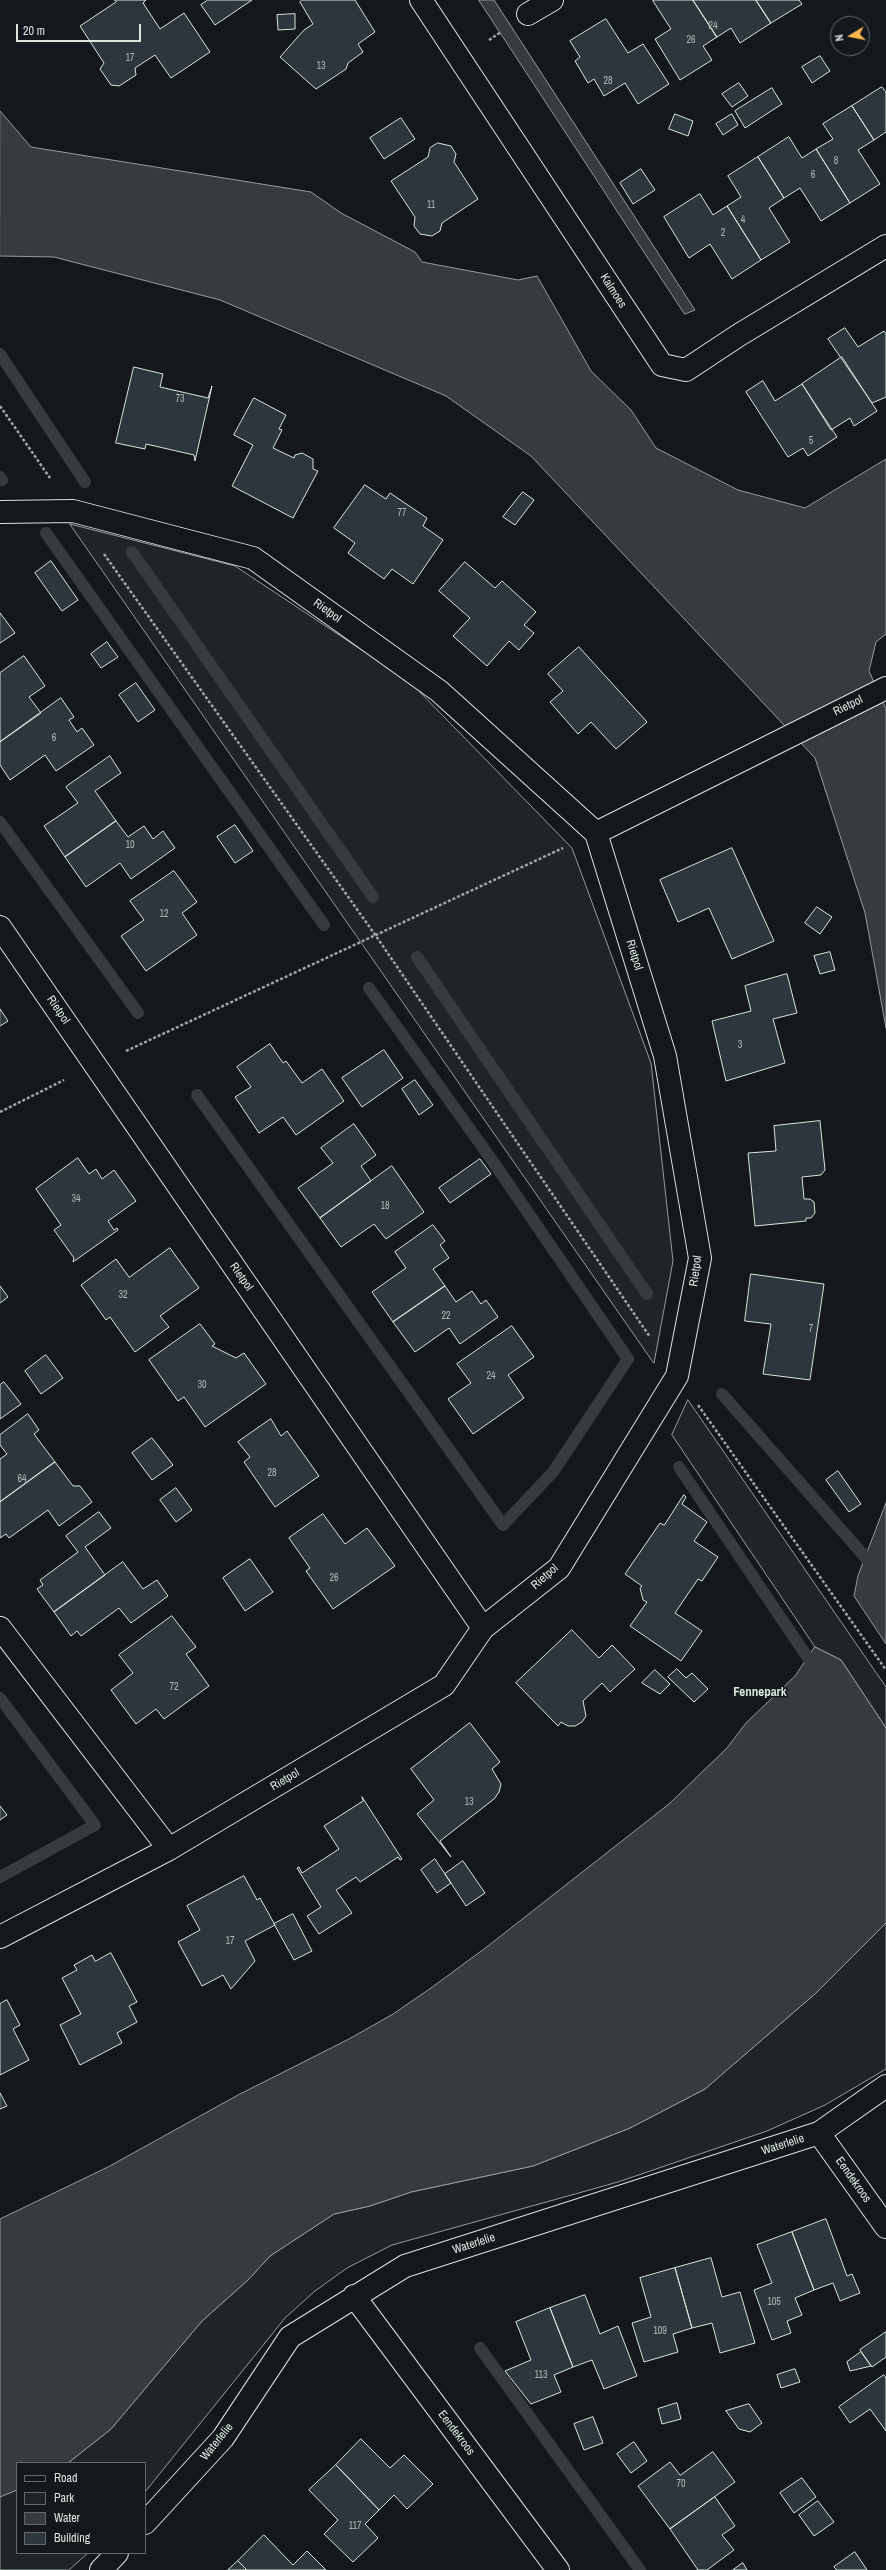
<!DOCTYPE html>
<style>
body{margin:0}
#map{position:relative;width:886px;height:2570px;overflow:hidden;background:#14181c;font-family:"Archivo Narrow",sans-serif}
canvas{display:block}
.legend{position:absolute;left:16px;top:2462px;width:130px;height:92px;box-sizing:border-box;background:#14181c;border:1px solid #626a69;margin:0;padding:5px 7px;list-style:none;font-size:12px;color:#d8e6dc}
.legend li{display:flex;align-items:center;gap:8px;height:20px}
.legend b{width:20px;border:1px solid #626a69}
.north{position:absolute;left:830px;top:16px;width:40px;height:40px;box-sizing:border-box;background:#14181c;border:1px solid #626a69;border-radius:50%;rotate:260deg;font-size:11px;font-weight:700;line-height:16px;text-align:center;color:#d8e6dc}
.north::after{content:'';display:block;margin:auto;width:14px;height:18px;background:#ffb74d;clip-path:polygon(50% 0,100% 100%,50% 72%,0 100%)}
.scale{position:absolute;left:16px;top:24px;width:125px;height:18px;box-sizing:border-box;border:2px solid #d8e6dc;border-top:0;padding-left:5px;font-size:12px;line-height:14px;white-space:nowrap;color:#d8e6dc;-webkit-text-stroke:3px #14181c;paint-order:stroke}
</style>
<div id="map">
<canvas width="886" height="2570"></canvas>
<ul class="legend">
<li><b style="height:5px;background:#14181c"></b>Road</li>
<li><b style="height:11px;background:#202428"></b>Park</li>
<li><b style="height:11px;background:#363b3e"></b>Water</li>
<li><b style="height:11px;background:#2c363c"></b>Building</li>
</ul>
<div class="north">N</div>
<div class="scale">20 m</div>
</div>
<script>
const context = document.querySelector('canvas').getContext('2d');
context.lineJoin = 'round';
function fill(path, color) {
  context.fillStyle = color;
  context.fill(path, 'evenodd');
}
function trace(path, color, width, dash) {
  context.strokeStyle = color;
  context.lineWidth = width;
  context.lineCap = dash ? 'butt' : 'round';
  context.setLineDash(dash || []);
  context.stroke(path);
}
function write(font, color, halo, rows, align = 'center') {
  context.font = font + ' "Archivo Narrow",sans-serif';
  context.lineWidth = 3;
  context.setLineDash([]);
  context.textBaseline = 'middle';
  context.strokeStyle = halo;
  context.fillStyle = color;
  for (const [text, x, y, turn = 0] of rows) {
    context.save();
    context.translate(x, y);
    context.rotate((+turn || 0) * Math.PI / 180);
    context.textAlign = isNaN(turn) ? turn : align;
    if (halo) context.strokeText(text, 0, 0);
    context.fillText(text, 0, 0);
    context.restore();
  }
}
const green = new Path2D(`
 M70,524L235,566L410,682L572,848L651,1063L673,1261L654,1363Z
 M688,1400L886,1687V1728L841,1660L815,1647L672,1435Z
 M886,1923V2069L825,2105L767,2131L618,2182L392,2245L347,2268L315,2291L285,2318L145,2492V2463H68L111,2429L202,2321L248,2280L270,2256L334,2214L370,2206L411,2192L533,2166L630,2128L705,2089L816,1993Z
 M17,2490V2553H88L69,2570H0V2497Z`);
fill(green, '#202428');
trace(green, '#939e99', 1);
const water = new Path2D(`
 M479,0H494L695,310L685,314Z
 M0,111L31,147L311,192L341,213L415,252L422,262L518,280L537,276L591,371L631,410L656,448L738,490L805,508L886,459V634L876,642L869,671L886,709V1028L865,913L815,758L531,456L446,396L220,300L54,257L0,256Z
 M886,1503V1644L854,1596L858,1576Z
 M815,1647L841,1660L886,1728V1923L816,1993L705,2089L630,2128L533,2166L411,2192L370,2206L334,2214L270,2256L248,2280L202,2321L111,2429L68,2463H17V2490L0,2497V2219L108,2167L238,2095L349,2039L393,2014L431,1988L488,1946L669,1804L727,1748L746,1723L795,1676Z`);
fill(water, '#363b3e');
trace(water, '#939e99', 1);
trace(new Path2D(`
 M0,354L85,482
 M0,477L2,480
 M46,533L324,925
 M132,552L373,897
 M0,822L138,1013
 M417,957L647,1294
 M197,1095L503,1525L553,1472L628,1359L494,1163L369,988
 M722,1394L873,1566
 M679,1467L808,1658
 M0,1698L95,1825L0,1877
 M480,2348L640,2570`), '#363b3e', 12);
const building = new Path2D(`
 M115,0H146L143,3L160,29L184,13L210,52L171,78L155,55L135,68L136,75L119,86L111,85L100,69L104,63L80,26L116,2Z
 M208,0H252L215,25L201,5Z
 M302,0H355L375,32L358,44L363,52L348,63L346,69L316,89L280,57L304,30L313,24L300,2Z
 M655,0H693L717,37L703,46L712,60L680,80L655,39L671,29L653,1Z
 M693,0H756L771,23L740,43L731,28L717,37Z
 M756,0H799L802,4L771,23Z
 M295,14V29L278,30L277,15Z
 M606,19L628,53L643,44L669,84L638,104L625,83L604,96L594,79L588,83L575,61L580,57L570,41Z
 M820,56L830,71L812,83L802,67Z
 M739,83L748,96L732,107L722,94Z
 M882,87L886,92V132L874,140L852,106Z
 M772,88L782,104L745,128L735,111Z
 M852,106L874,140L858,150L880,184L850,203L816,149L833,139L823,124Z
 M675,114L693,121L688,136L669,129Z
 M732,114L738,125L723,135L716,124Z
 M401,118L415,139L384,159L370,138Z
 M789,137L802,158L816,149L850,203L821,221L800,188L784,198L758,157Z
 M438,143L451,146L456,154L454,162L478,199L442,223L440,231L432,236L420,234L414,226L415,217L391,181L428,157L430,148Z
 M758,157L784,198L769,208L790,242L761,260L727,206L741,197L728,176Z
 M641,169L655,190L633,204L620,183Z
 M700,194L713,215L727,206L761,260L732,279L710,244L689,258L664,217Z
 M845,328L858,347L884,331L886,334V397L872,403L828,339Z
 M842,357L877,411L854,426L850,418L831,430L802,384Z
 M134,367L163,374L160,387L208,398L212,386L195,461L194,455L146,444L145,449L116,443Z
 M763,381L775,401L802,384L837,437L808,456L803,448L788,457L746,392Z
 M254,398L286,415L279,429L282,430L273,448L294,458L295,455L302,453L313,459V469L318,471L293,518L232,486L253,445L234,435Z
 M365,485L386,499L390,493L427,518L423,526L443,540L413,584L392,569L384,579L348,553L355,543L334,528Z
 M523,492L534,500L515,525L503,517Z
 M51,561L78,600L62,611L35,573Z
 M465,562L495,588L502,581L536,612L524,625L534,633L519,650L509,641L487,666L453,636L470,618L439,591Z
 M0,613L15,633L0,643Z
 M107,642L118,657L101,668L91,654Z
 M579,647L647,722L616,749L591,722L578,734L550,702L563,691L548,674Z
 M24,656L45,686L29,697L41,713L0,742V673Z
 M136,683L155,710L138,722L119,695Z
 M61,698L74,717L69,720L77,732L82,728L94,745L56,771L45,755L10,780L0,765V742Z
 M110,756L121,773L95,791L116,821L65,857L44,826L78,803L66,787Z
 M116,821L128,837L144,826L153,839L163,831L175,848L131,879L120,863L86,887L65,857Z
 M235,825L253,851L235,863L217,837Z
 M732,848L774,941L732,959L709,908L678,922L660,880Z
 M174,871L197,902L182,913L197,935L146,971L121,936L144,920L130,901Z
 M817,907L832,917L820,934L805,923Z
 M830,952L835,970L820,974L814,956Z
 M787,974L797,1013L773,1019L785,1063L726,1081L712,1021L751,1011L745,986Z
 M0,1009L8,1021L0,1026Z
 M270,1044L283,1063L286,1061L302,1083L322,1069L344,1101L296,1135L283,1117L259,1133L235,1097L251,1087L237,1067Z
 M384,1050L403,1078L362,1107L342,1078Z
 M415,1080L433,1105L419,1115L402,1089Z
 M820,1121L825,1170L821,1175L802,1177L804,1199H810L814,1202L815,1213L811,1218H806V1221L755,1226L748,1153L776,1151L774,1126Z
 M354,1124L376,1155L361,1166L371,1181L320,1218L298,1188L333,1163L321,1148Z
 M78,1158L89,1174L96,1169L102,1179L114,1170L136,1201L108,1221L114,1230L117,1228L118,1230L73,1262L74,1258L54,1230L61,1225L36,1189Z
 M480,1159L491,1174L450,1203L439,1188Z
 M392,1166L424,1212L386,1239L374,1224L341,1247L320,1218Z
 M433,1225L445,1241L440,1245L449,1258L433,1269L445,1286L393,1322L372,1292L406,1268L395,1252Z
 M170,1248L199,1288L160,1316L169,1327L135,1352L110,1317L106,1320L81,1285L116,1259L129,1277Z
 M751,1274L824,1284L810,1380L763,1374L771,1324L745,1321Z
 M0,1286L8,1297L0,1303Z
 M445,1286L456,1302L472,1291L481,1304L486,1300L498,1317L460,1344L449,1328L415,1352L393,1322Z
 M200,1324L215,1344L212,1346L236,1358L244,1353L266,1384L205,1427L184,1397L178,1401L149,1360Z
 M512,1326L534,1357L508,1375L524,1398L473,1434L448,1399L471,1383L457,1364Z
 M46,1355L63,1378L41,1394L25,1371Z
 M4,1382L21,1404L0,1419V1385Z
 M28,1414L39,1430L34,1434L55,1462L0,1502V1459L7,1454L0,1445V1435Z
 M271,1419L281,1436L287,1431L319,1476L275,1507L244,1462L250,1457L238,1442Z
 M152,1438L173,1465L152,1480L132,1453Z
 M55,1462L73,1486H80L92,1502L59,1526L48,1510L9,1538L6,1534L0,1538V1502Z
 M838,1471L861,1504L849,1512L826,1480Z
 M176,1488L192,1510L176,1522L160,1500Z
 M684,1495L686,1497L682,1504L707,1522L694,1541L718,1557L702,1581L698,1579L675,1613L702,1631L681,1661L630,1626L647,1602L643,1600L640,1588L642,1586L625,1574L660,1523L664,1525Z
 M99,1512L111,1528L85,1547L105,1575L54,1612L37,1589L43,1585L40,1580L78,1552L66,1536Z
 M323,1514L345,1544L367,1528L395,1566L333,1609L306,1571L310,1568L289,1538Z
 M250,1559L273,1592L245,1611L223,1578Z
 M123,1562L143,1589L157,1580L168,1596L131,1623L119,1608L81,1636L77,1631L71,1636L54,1612Z
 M172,1616L196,1647L186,1654L209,1686L164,1719L156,1709L136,1724L111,1690L133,1673L119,1655Z
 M572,1630L599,1658L612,1645L635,1669L610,1692L602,1683L583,1701L586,1716L582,1722L575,1726H568L561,1722L558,1726L516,1683Z
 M677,1669L686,1678L692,1673L708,1689L694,1702L668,1677Z
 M655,1670L670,1684L660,1694L642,1683Z
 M470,1723L500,1762L492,1769L501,1784L499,1792L494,1799L440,1841L451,1857L417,1814L434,1800L411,1769Z
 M362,1797L402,1859L400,1860L398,1857L360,1882L356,1877L336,1890L352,1913L319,1934L307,1916L321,1907L297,1868L299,1867L302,1873L339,1849L324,1826L363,1801Z
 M0,1806L7,1815L0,1820Z
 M435,1859L451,1883L437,1893L421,1870Z
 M463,1861L485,1893L466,1906L445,1874Z
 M244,1876L257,1900L260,1898L275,1925L245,1941L255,1961L231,1989L223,1975L202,1986L178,1942L200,1930L187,1906Z
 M293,1914L312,1951L294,1960L274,1924Z
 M111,1953L137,2002L129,2006L137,2022L117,2033L122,2043L80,2065L60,2025L81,2014L62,1978L77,1970L74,1965L92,1955L95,1961Z
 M7,2000L20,2025L13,2029L29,2060L0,2075V2004Z
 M0,2093L7,2106L0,2109Z
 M826,2219L847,2276L852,2274L860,2293L840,2301L833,2283L814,2290L792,2232Z
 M792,2232L814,2290L795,2298L802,2315L787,2321L791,2333L772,2340L754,2290L772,2283L757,2245Z
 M711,2258L722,2297L740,2292L755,2343L720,2353L712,2323L692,2328L675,2268Z
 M675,2268L692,2328L673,2334L678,2352L644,2362L632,2323L651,2317L640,2278Z
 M585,2295L600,2334L618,2326L637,2376L604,2389L592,2360L573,2367L550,2308Z
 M550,2308L573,2367L554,2375L561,2392L531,2404L505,2371L531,2360L516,2322Z
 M886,2332V2357L872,2367L860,2350Z
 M861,2352L871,2366L850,2371L847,2362Z
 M795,2369L800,2382L781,2388L777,2375Z
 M884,2375L886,2378V2431L870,2409L850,2423L839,2407Z
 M677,2403L681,2419L662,2424L658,2409Z
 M749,2404L762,2423L750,2432L739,2429L726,2411Z
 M593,2417L603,2443L584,2450L574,2424Z
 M361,2439L390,2468L404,2455L433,2484L407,2509L394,2495L379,2510L336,2465Z
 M634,2442L647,2461L631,2473L617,2454Z
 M713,2452L735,2482L670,2529L638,2486L670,2462L680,2475Z
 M336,2465L379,2510L365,2524L378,2538L353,2562L324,2534L338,2520L309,2490Z
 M802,2478L816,2497L794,2513L780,2493Z
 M715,2497L735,2526L722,2535L734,2550L707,2570H698L670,2529Z
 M818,2501L834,2522L814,2536L799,2515Z
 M264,2535L293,2565L307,2551L326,2570H247L238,2561Z
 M855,2552L867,2570H837L834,2567Z
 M238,2561L247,2570H228Z
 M743,2563L747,2570H733Z`);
fill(building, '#2c363c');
trace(building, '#d8e6dc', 1);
const street = new Path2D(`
 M421,0L662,365L686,370L739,335L886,246
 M528,14L552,0
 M0,512L73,511L253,558L439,691L596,833L665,1056L700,1258L677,1376L559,1568L483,1628L444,1685L169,1849L0,1937
 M596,833L886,688
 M0,927L483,1628
 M0,1628L169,1849
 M819,2133L886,2227
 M354,2296L558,2570
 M145,2523L223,2438L290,2337L405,2266L819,2133L886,2086
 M101,2570L117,2553`);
trace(street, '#d8e6dc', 24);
trace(new Path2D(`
 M489,40L501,32
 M0,406L50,478
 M104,554L376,936L650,1337
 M126,1051L563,848
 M0,1112L64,1080
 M698,1405L886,1670`), '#9da8a2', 2.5, [3, 2]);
trace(street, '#14181c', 22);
write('10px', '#adbab4', null, [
 ["24",713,26],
 ["26",691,40],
 ["17",130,58],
 ["13",321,66],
 ["28",608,81],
 ["8",836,161],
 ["6",813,175],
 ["11",431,205],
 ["4",743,220],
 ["2",723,233],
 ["73",180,399],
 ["5",811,441],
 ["77",402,513],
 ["6",54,738],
 ["10",130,845],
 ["12",164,914],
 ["3",740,1045],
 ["34",76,1199],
 ["18",385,1206],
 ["32",123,1295],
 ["22",446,1316],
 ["7",811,1329],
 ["24",491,1376],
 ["30",202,1385],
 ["28",272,1473],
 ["64",22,1479],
 ["26",334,1578],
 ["72",174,1687],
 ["13",469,1802],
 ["17",230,1941],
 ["105",774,2302],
 ["109",660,2331],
 ["113",541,2375],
 ["70",681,2484],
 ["117",355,2526]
]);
write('12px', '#d8e6dc', '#14181c', [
 ["Kalmoes",613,291,57],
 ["Rietpol",327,611,36],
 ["Rietpol",848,706,-26],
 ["Rietpol",634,955,73],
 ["Rietpol",58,1010,56],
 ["Rietpol",696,1271,-82],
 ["Rietpol",241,1277,55],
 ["Rietpol",545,1577,-41],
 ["Rietpol",285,1780,-31],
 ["Waterlelie",783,2145,-18],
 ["Eendekroos",853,2180,55],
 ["Waterlelie",474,2244,-18],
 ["Eendekroos",456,2433,53],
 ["Waterlelie",217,2442,-51]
]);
write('bold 13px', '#d8e6dc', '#14181c', [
 ["Fennepark",760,1693]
]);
</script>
